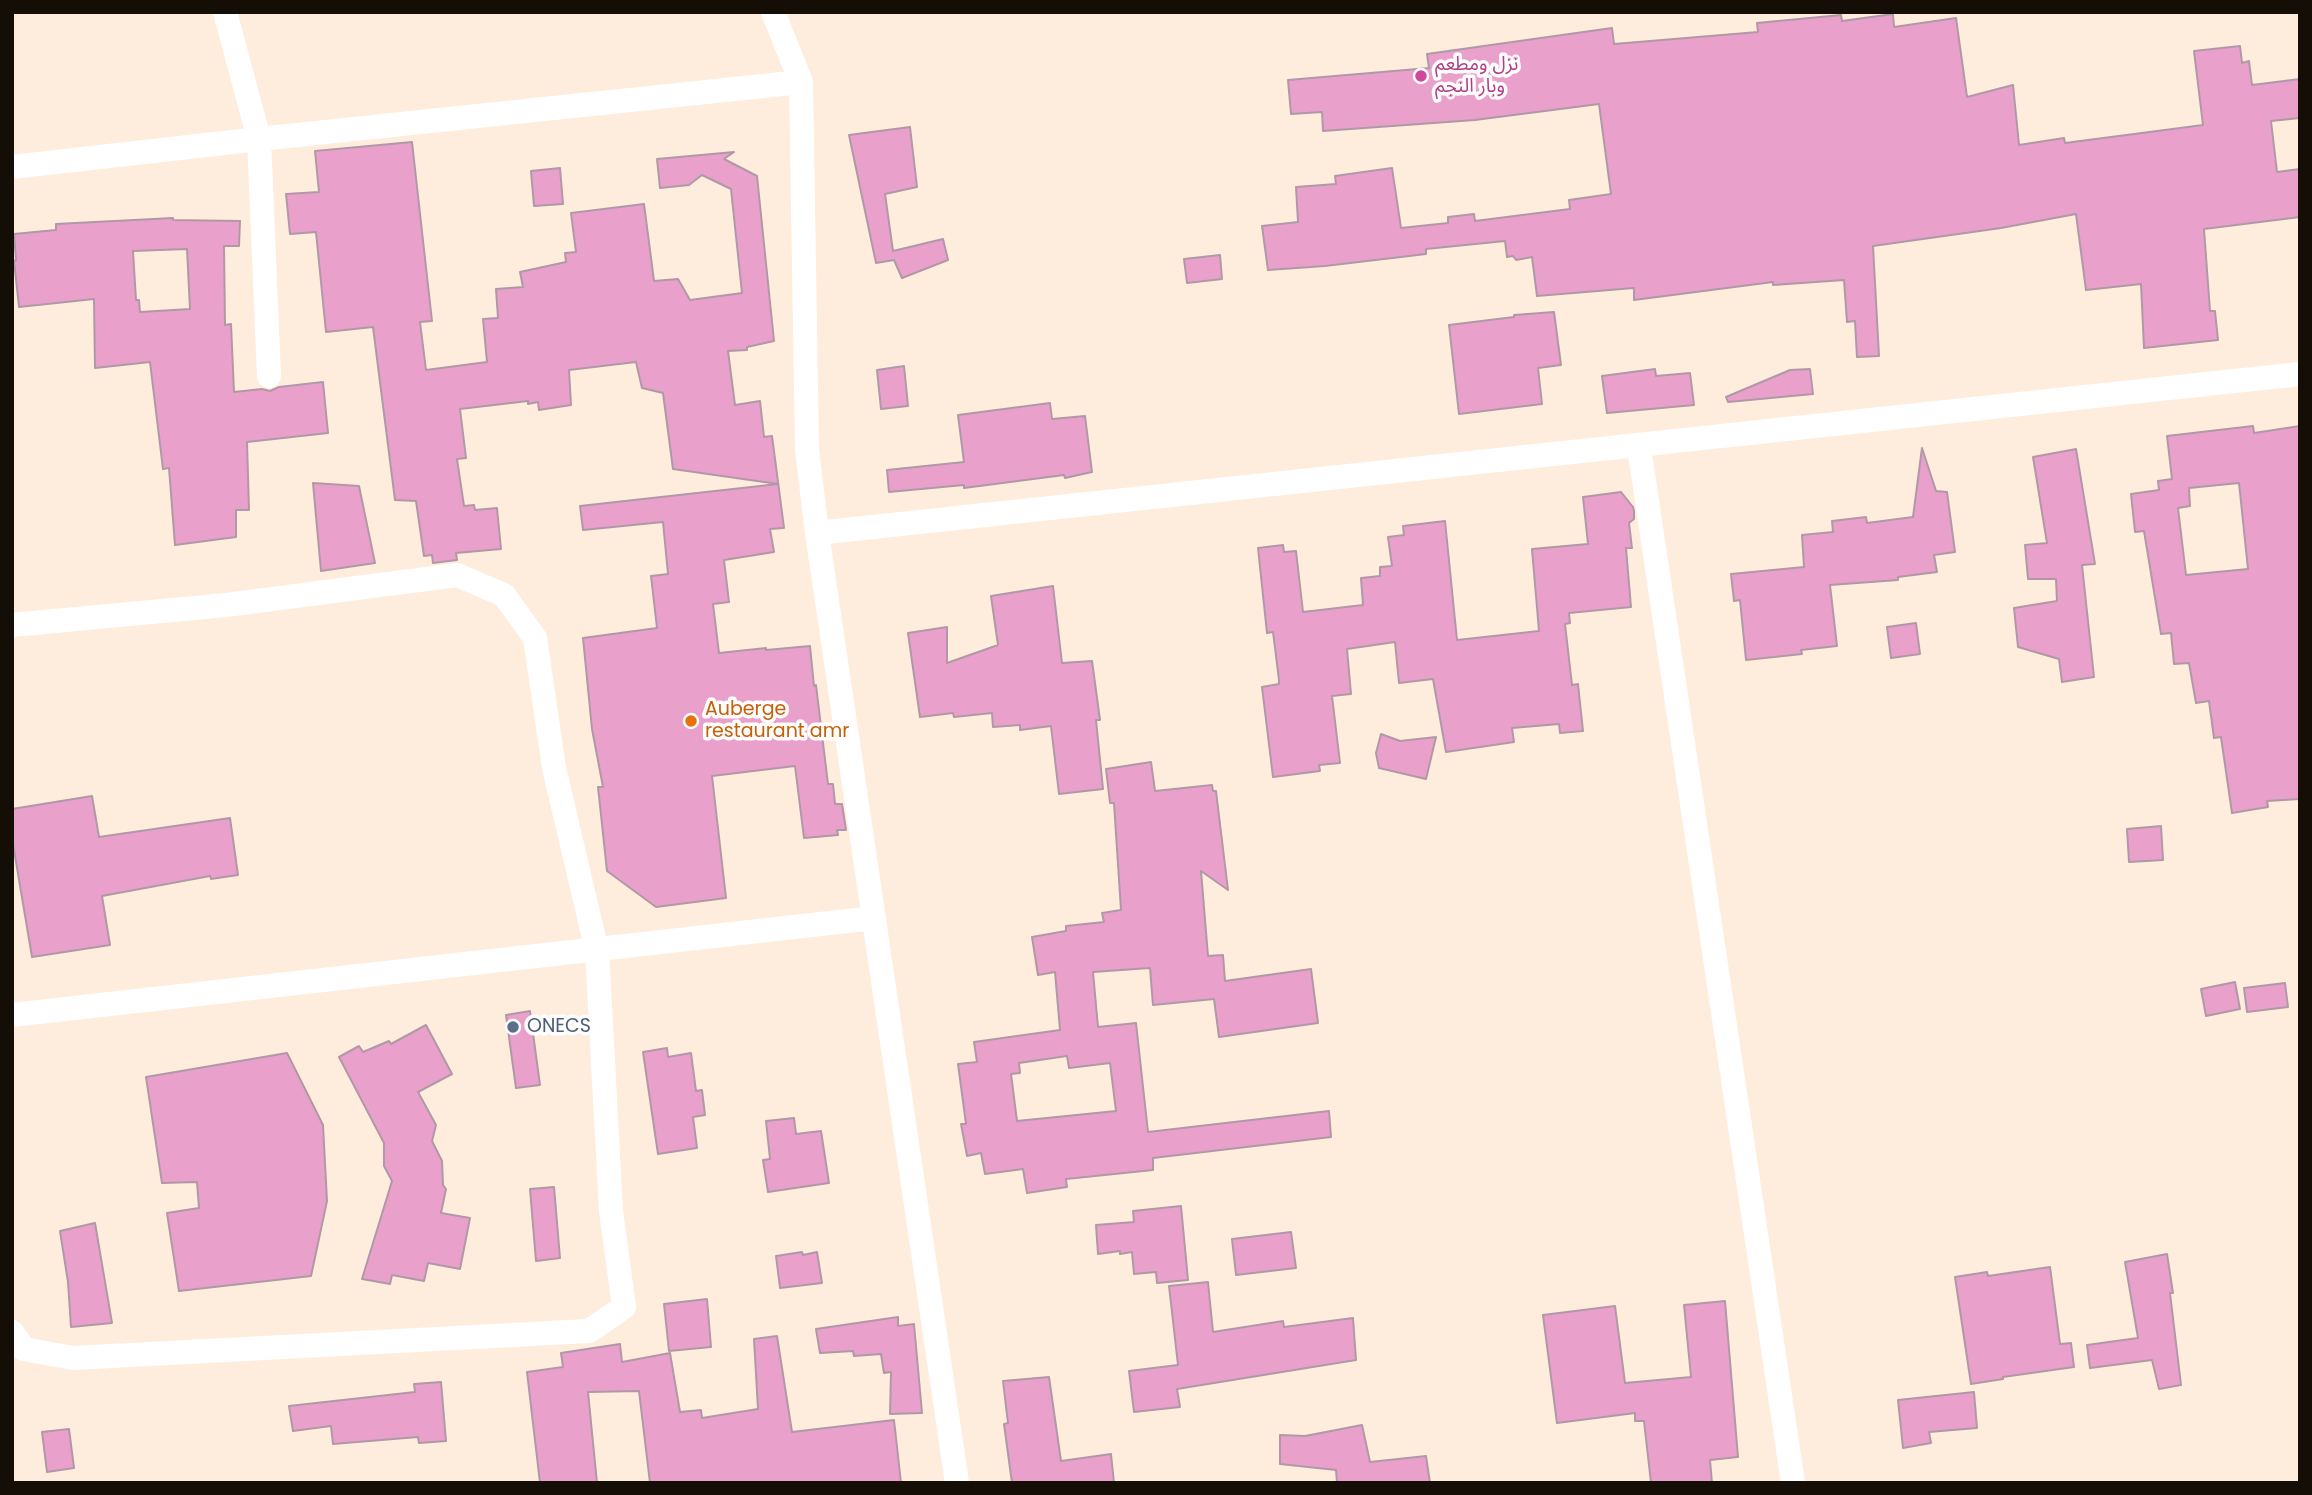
<!DOCTYPE html>
<meta charset="utf-8">
<style>
body{margin:0}
#map{position:relative;width:2312px;height:1495px;overflow:hidden;background:#feeddd;font-family:Poppins,sans-serif}
canvas{display:block}
.frame{position:absolute;inset:0;border:14px solid #150e07;pointer-events:none}
</style>
<div id="map">
<canvas width="2312" height="1495"></canvas>
<div class="frame"></div>
</div>
<script>
const context = document.querySelector('canvas').getContext('2d');
context.lineJoin = 'round';
function fill(path, color) {
  context.fillStyle = color;
  context.fill(path, 'evenodd');
}
function trace(path, color, width, dash) {
  context.strokeStyle = color;
  context.lineWidth = width;
  context.lineCap = dash ? 'butt' : 'round';
  context.setLineDash(dash || []);
  context.stroke(path);
}
function write(font, color, halo, rows, align = 'center') {
  context.font = font + ' Poppins,"Noto Sans Arabic",sans-serif';
  context.lineWidth = 7;
  context.setLineDash([]);
  context.textBaseline = 'middle';
  context.strokeStyle = halo;
  context.fillStyle = color;
  for (const [text, x, y, turn = 0] of rows) {
    context.save();
    context.translate(x, y);
    context.rotate((+turn || 0) * Math.PI / 180);
    context.textAlign = isNaN(turn) ? turn : align;
    if (halo) context.strokeText(text, 0, 0);
    context.fillText(text, 0, 0);
    context.restore();
  }
}
const building = new Path2D(`
 M1893,14L1894,27L1956,18L1967,97L2013,85L2019,145L2064,138L2065,143L2203,125L2194,51L2240,46L2242,63L2249,61L2252,85L2300,79V118L2271,121L2277,172L2300,169V217L2204,229L2210,311H2215L2218,340L2144,348L2141,284L2086,290L2076,214L2001,228L1873,246L1879,356L1857,357L1855,321L1847,322L1844,280L1773,285V282L1634,300V288L1537,296L1532,257L1516,260L1513,256L1507,257L1505,241L1426,249V254L1325,266L1268,270L1262,226L1298,222L1296,187L1336,184L1335,176L1392,168L1401,228L1448,223V217L1474,214L1475,221L1570,209L1569,200L1611,194L1599,104L1475,120L1323,131L1322,112L1291,114L1288,80L1429,68L1427,54L1612,28L1614,44L1758,32L1757,23L1841,15L1842,21Z
 M910,127L917,187L885,194L893,251L943,239L948,260L902,278L894,260L876,263L849,135Z
 M412,142L432,321L420,322L426,370L487,362L483,319L498,318L496,289L523,287L520,272L566,262L565,253L576,252L571,213L644,204L654,281L678,279L690,300L742,293L731,189L702,175L689,185L660,188L657,159L734,152L724,159L757,176L774,341L747,347V350L728,351L735,405L760,401L764,437L772,436L784,528L770,529L774,552L724,560L729,602L713,604L719,653L766,648V650L810,646L814,686L816,685L828,784H833L835,804H842L846,830H837L838,835L804,838L795,766L712,776L726,898L656,907L607,871L598,787H603L592,729L583,638L657,628L651,576L668,574L663,522L583,530L580,506L778,484L673,469L663,393L642,388L636,362L569,370L571,405L539,410L538,402L528,404V401L460,409L466,458L457,459L464,506L474,505L475,510L497,508L501,549L456,553L457,560L433,563L432,555L424,556L416,501L395,500L373,327L326,332L316,232L290,234L286,194L319,192L315,151Z
 M560,168L563,204L534,206L531,171Z
 M173,218V220L240,221L239,246H224L225,325L231,324L234,392L262,389L270,391L279,387L323,382L328,433L247,442L249,510H236V537L175,545L169,468L163,469L150,362L95,368L94,299L19,307L14,261L16,260L14,234L56,230V224ZM187,249L190,309L140,312L139,300H136L133,251Z
 M1220,255L1222,279L1187,283L1184,259Z
 M1554,312L1561,365L1538,368L1542,404L1459,414L1449,325L1514,317V315Z
 M904,366L908,406L881,409L877,370Z
 M1655,369L1656,376L1690,373L1694,405L1607,413L1602,376Z
 M1810,369L1813,394L1728,402L1726,397L1790,370Z
 M1050,403L1052,419L1085,416L1092,472L1065,478L1064,475L964,488V485L889,492L887,470L964,462L958,415Z
 M2253,426L2254,433L2300,426V799L2267,801L2268,807L2232,813L2221,737L2214,738L2209,701L2196,703L2189,663L2174,664L2171,633L2161,634L2144,531L2135,532L2131,494L2159,490L2158,481L2172,479L2167,436ZM2239,483L2248,569L2186,575L2178,508L2190,506L2189,488Z
 M1922,448L1936,491L1947,492L1955,552L1934,555L1937,572L1898,577V580L1830,585L1837,646L1801,650L1802,654L1746,660L1740,600L1734,601L1731,574L1804,567L1802,535L1833,532L1832,521L1866,517L1867,523L1913,517Z
 M2076,449L2095,564L2082,565L2094,677L2062,682L2059,659L2018,647L2014,608L2057,601L2056,579H2028L2025,545L2047,543L2033,457Z
 M313,483L359,486L375,563L321,571Z
 M1621,492L1633,507L1634,511V519L1629,523L1632,548H1626L1631,607L1569,613L1570,623L1565,624L1572,685L1578,684L1583,731L1560,733L1559,724L1512,728L1514,742L1446,752L1433,679L1399,683L1395,642L1347,649L1351,694L1332,696L1340,763L1319,765L1320,771L1273,777L1262,687L1279,684V680L1273,632L1267,633L1258,548L1283,545L1284,552L1296,551L1303,612L1363,605L1361,578L1380,576V567L1392,566L1388,537L1404,535L1403,526L1445,521L1457,640L1539,631L1532,549L1588,544L1583,497Z
 M1053,586L1062,663L1092,661L1100,720H1096L1103,789L1059,794L1051,726L1020,730V725L993,727L992,713L954,717L953,713L920,717L908,633L947,627V663L998,645L991,596Z
 M1916,623L1920,654L1891,658L1887,627Z
 M1381,734L1400,741L1436,737L1426,779L1379,768L1376,753Z
 M1151,762L1155,791L1212,785L1213,791H1216L1228,890L1201,871L1208,956L1223,955L1225,981L1311,969L1318,1023L1219,1037L1214,999L1153,1005L1150,968L1093,972L1098,1027L1136,1023L1148,1132L1329,1111L1331,1137L1153,1158V1170L1066,1179L1067,1187L1027,1193L1023,1169L985,1174L981,1153L967,1156L961,1124H966L958,1064L977,1062L974,1042L1060,1030L1055,972L1038,975L1032,937L1066,931V926L1104,922L1102,913L1121,910L1114,803H1110L1106,769ZM1067,1056L1069,1068L1110,1063L1116,1111L1017,1121L1011,1074L1020,1073L1019,1063Z
 M92,796L99,837L230,818L238,875L211,879L210,876L102,896L110,945L32,957L12,838V809Z
 M2161,826L2163,860L2129,862L2127,829Z
 M2235,982L2240,1009L2206,1016L2201,989Z
 M2285,983L2288,1007L2247,1012L2244,988Z
 M530,1011L540,1085L516,1088L506,1015Z
 M426,1025L452,1074L418,1092L436,1125L432,1141L442,1161L443,1185L446,1189L441,1213L470,1218L460,1269L428,1263L424,1281L392,1275L390,1284L362,1279L392,1181L384,1166V1143L339,1057L359,1046L363,1052L389,1041L391,1044Z
 M667,1048L668,1057L691,1053L696,1091L702,1090L705,1115L693,1117L697,1148L658,1154L643,1052Z
 M287,1053L323,1125L327,1201L311,1276L179,1291L167,1213L199,1208L197,1182L162,1183L146,1077Z
 M794,1118L796,1134L821,1131L829,1183L768,1192L763,1160L770,1159L766,1121Z
 M554,1187L560,1258L536,1261L530,1189Z
 M1181,1206L1188,1280L1157,1283L1156,1272L1134,1274L1132,1252L1120,1254V1251L1098,1254L1096,1225L1134,1222L1133,1211Z
 M95,1223L112,1323L71,1327L68,1282L60,1231Z
 M1291,1232L1296,1268L1236,1275L1232,1239Z
 M802,1252L803,1255L817,1252L822,1283L780,1288L776,1256Z
 M2167,1254L2173,1293H2170L2181,1385L2159,1389L2152,1360L2090,1368L2087,1345L2138,1338L2125,1262Z
 M2050,1267L2060,1344L2071,1343L2074,1367L2003,1377V1379L1971,1384L1955,1277L1987,1272L1988,1276Z
 M1208,1282L1213,1332L1283,1321L1284,1327L1353,1318L1356,1360L1177,1389L1180,1407L1134,1412L1129,1371L1178,1365L1169,1286Z
 M707,1299L711,1347L669,1351L664,1304Z
 M1725,1301L1738,1457L1710,1460L1712,1483H1651L1644,1421H1635V1413L1557,1423L1543,1315L1615,1306L1625,1383L1691,1377L1684,1305Z
 M898,1317V1326L914,1324L922,1413L890,1414L891,1372L884,1373L881,1354L854,1356L853,1351L820,1353L816,1329Z
 M777,1336L792,1432L894,1420L901,1483H650L639,1391L588,1392L597,1483H540L527,1372L563,1367L561,1353L620,1344L622,1362L670,1353L680,1412L701,1410L702,1418L758,1409L754,1339Z
 M1049,1377L1061,1461L1111,1454L1114,1483H1012L1004,1424L1008,1423L1003,1381Z
 M441,1382L446,1441L419,1443L418,1437L333,1444L331,1426L293,1431L289,1406L415,1392L414,1384Z
 M1974,1392L1977,1428L1929,1432L1931,1443L1903,1448L1898,1400Z
 M1362,1425L1370,1462L1426,1456L1430,1483H1337L1336,1470L1280,1464V1435L1305,1436Z
 M69,1429L74,1468L47,1472L42,1432Z`);
fill(building, '#e9a1cb');
trace(building, '#b198a6', 2);
trace(new Path2D(`
 M225,12L259,139L269,376
 M773,12L801,82L807,450L817,533L957,1483
 M12,167L259,139L801,82
 M1639,447L1793,1483
 M817,533L2300,374
 M12,625L226,605L457,575L504,595L535,638L554,768L597,951L611,1211L624,1307L589,1331L73,1358L24,1349L12,1332
 M12,1015L874,918`), '#fff', 24);
for (const [x, y, r, color] of [
 [1421,76,7,"#d1479c"],
 [691,721,7,"#e8710a"],
 [513,1027,7,"#5c6f8a"]
]) {
  const dot = new Path2D();
  dot.arc(x, y, r, 0, 2 * Math.PI);
  context.fillStyle = color;
  context.fill(dot);
  trace(dot, '#fdfdfd', 2.5);
}
write('19px', '#b23c85', '#fdfdfd', [
 ["نزل ومطعم",1435,65],
 ["وبار النجم",1435,87]
], 'left');
write('19px', '#c56008', '#fdfdfd', [
 ["Auberge",705,710],
 ["restaurant amr",705,732]
], 'left');
write('19px', '#4e5e75', '#fdfdfd', [
 ["ONECS",527,1027]
], 'left');
</script>
